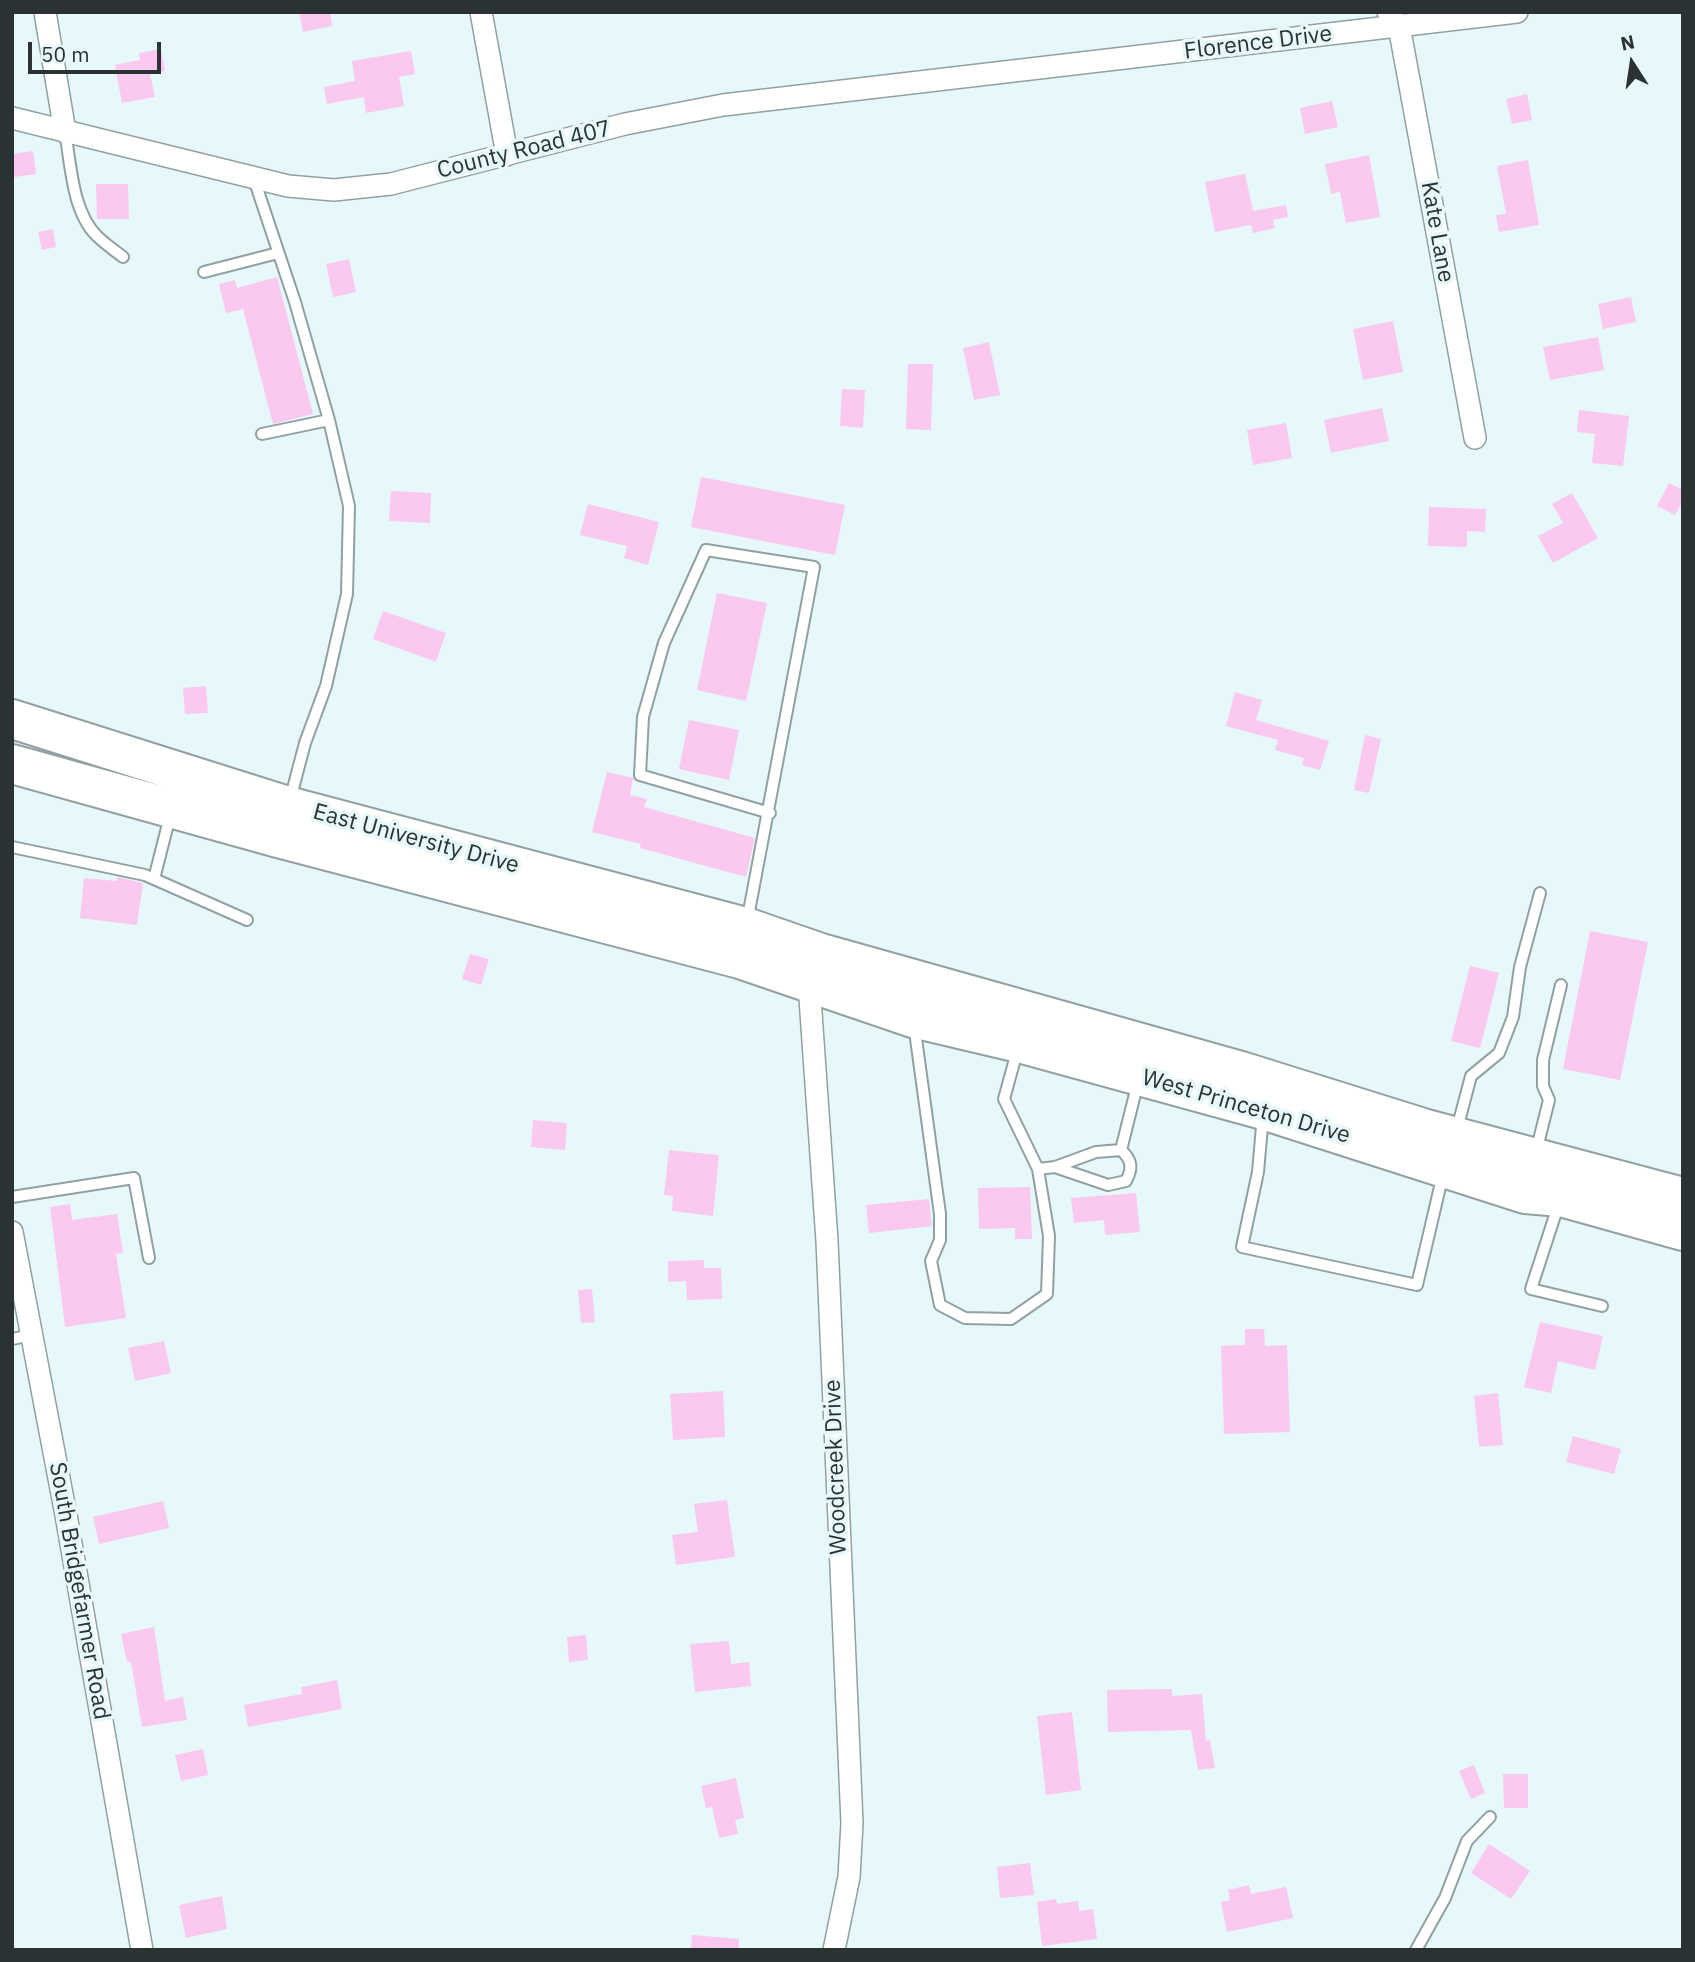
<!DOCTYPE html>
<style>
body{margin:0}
#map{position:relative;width:1695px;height:1962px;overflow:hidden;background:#e6f8f9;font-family:"IBM Plex Sans",sans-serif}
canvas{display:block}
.frame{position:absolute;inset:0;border:14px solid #2b3233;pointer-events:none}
.north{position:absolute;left:1597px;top:28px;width:70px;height:70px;-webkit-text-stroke:5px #e6f8f9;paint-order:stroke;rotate:348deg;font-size:19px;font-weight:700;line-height:28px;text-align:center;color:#2b3233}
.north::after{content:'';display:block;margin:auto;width:24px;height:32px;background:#2b3233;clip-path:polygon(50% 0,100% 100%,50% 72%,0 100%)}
.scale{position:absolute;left:28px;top:42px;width:133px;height:32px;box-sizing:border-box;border:4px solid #2b3233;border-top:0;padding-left:9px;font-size:21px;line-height:24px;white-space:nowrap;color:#2b3233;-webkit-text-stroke:5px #e6f8f9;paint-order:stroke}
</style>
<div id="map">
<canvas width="1695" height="1962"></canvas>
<div class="frame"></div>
<div class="north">N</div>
<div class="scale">50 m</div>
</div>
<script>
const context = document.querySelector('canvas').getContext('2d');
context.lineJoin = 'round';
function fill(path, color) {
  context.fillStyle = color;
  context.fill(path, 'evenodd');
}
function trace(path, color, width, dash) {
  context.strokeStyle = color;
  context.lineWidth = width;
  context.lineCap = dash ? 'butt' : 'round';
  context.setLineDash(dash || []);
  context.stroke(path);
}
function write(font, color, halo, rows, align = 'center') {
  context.font = font + ' "IBM Plex Sans",sans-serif';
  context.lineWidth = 7;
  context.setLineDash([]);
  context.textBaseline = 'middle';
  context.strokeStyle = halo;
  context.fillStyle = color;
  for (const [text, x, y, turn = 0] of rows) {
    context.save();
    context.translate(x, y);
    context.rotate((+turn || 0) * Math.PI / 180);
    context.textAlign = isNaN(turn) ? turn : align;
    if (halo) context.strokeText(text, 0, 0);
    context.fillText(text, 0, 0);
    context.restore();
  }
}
fill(new Path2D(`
 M299,12H330L332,26L303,32Z
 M161,49L165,71L150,74L155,97L122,103L115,65L140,60L139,53Z
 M411,51L415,74L399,77L404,106L366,113L364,97L327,104L324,87L355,81L352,61Z
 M1527,94L1532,120L1512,124L1506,99Z
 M1332,101L1338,127L1305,134L1300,108Z
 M33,151L36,174L14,177L12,154Z
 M1369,155L1380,217L1346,223L1340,192L1331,194L1325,164Z
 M1528,160L1539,225L1499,232L1496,215L1506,214L1497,166Z
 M1245,174L1253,211L1286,205L1288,217L1273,220L1275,228L1253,233L1251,225L1215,232L1205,182Z
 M96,184H128L129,219H97Z
 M53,229L56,247L42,250L38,232Z
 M349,259L356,292L333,297L326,264Z
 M277,277L313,414L273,424L243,309L226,313L219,284L235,280L237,288Z
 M1631,297L1636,322L1603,329L1598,304Z
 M1393,321L1403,372L1363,380L1353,329Z
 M1598,337L1604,370L1550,380L1543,347Z
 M989,342L1000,395L974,400L963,348Z
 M908,364H933L931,430L906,429Z
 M842,389L865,390L863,428L840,426Z
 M1382,408L1389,441L1331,453L1324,420Z
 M1579,410L1629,416L1623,466L1592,463L1595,434L1577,432Z
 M1286,423L1292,458L1253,465L1247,430Z
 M701,477L845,505L835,555L691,527Z
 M1669,483L1683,490V501L1675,515L1657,506Z
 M391,491L431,493L430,523L389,521Z
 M1572,493L1598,538L1553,563L1538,536L1563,523L1552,504Z
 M588,504L659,522L648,565L624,558L627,546L580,535Z
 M1429,507L1486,509L1485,532L1467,531V547L1428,546Z
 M717,593L767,603L746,701L697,690Z
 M383,611L446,633L436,662L373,639Z
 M206,686L208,713L185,714L183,688Z
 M1235,692L1262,700L1256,720L1329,741L1320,770L1302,765L1304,758L1275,750L1278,740L1226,726Z
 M689,720L739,730L729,780L679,769Z
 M1365,735L1381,739L1369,793L1354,790Z
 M607,772L633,778L630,795L647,799L644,807L755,838L746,877L640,848L641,844L592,832Z
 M117,877L143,883L137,925L80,918L84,878L117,881Z
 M1590,931L1648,942L1620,1080L1563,1069Z
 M470,954L489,959L481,985L462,979Z
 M1470,966L1499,973L1480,1048L1451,1041Z
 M533,1120L567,1123L565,1150L531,1147Z
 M669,1150L719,1155L713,1216L672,1211L673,1196L664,1195Z
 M1030,1187L1032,1239H1015V1228L979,1229L978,1188Z
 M1136,1193L1140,1232L1105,1235L1104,1220L1074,1223L1071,1198Z
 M929,1199L932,1226L869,1233L866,1205Z
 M70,1204L72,1220L117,1214L123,1253L116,1254L126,1318L65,1327L50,1207Z
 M704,1260V1268H721L722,1299L687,1300L686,1281L668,1282V1261Z
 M592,1289L595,1322L581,1323L578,1290Z
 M1540,1322L1603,1336L1595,1370L1558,1361L1551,1393L1524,1387Z
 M1245,1329H1264L1265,1346L1287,1345L1290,1432L1224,1434L1221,1346L1245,1345Z
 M164,1341L171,1373L135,1381L128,1348Z
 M723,1391L725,1437L673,1440L670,1394Z
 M1498,1393L1503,1445L1479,1447L1474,1396Z
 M1573,1436L1621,1449L1614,1474L1566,1462Z
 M727,1500L735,1557L676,1565L672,1535L698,1532L694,1504Z
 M163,1501L169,1528L99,1544L93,1517Z
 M154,1627L165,1701L183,1697L187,1720L142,1727L131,1662H127L121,1634Z
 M586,1635L588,1660L569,1662L567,1637Z
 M729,1641L731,1664L749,1662L751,1686L695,1692L690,1644Z
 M337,1680L342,1709L248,1727L244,1705L302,1694L301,1687Z
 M1172,1689V1696L1202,1694L1206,1741L1210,1740L1215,1768L1198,1770L1191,1730L1108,1732L1107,1690Z
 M1072,1712L1081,1790L1046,1795L1037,1716Z
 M203,1749L208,1775L181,1781L175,1755Z
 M1474,1765L1485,1793L1471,1799L1459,1771Z
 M1503,1774H1528V1808H1504Z
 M736,1778L744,1818L735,1820L738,1834L719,1838L712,1807L706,1808L701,1786Z
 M1489,1844L1530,1871L1511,1899L1471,1873Z
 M1030,1863L1034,1895L1000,1898L997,1867Z
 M1249,1885L1251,1894L1286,1887L1293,1918L1227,1932L1221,1902L1230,1900L1228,1890Z
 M222,1896L227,1929L186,1938L179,1905Z
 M1056,1899L1057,1904L1078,1901L1079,1911L1093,1909L1097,1939L1042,1946L1037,1902Z
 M692,1935L739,1939V1950H691Z`), '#fbc8ef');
const lane = new Path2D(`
 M65,132C71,164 72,212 97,236C105,244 114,250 123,257
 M254,179L295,302L329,420L349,506L347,594L326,686L305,743L290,800
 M204,272L278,253
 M262,434L329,420
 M12,847L145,875L247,920
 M154,879L170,816
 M747,922L814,567L706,550L664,643L643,717L640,775L770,813
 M914,1024L940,1214V1240L931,1261L940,1305L965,1318L1011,1319L1047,1294L1049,1236L1038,1169L1004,1099L1018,1048
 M1263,1115L1258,1172L1242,1247L1417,1285L1443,1174
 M1457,1129L1471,1076L1499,1053L1513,1017L1520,967L1540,893
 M1536,1152L1549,1100L1543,1086V1060L1561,985
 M1055,1167L1096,1152L1121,1150
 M1038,1169L1055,1167L1108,1185L1126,1181C1133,1168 1132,1160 1121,1150L1138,1082
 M12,1197L134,1178L149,1258
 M1559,1203L1531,1289L1602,1306
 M12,1339L32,1335
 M1416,1950L1445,1898L1467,1841L1490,1817`);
const street = new Path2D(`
 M45,12L65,132
 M481,12L507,155
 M1388,12L1399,26L1475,438
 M12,118L288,186L334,190L391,184L625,124L723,105L1517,12
 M809,984L827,1241L852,1823L849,1877L834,1950
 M12,1232L66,1515L142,1950`);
const highway = new Path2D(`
 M12,719L288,806L746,927L821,953L1241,1071L1423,1128L1683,1197
 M12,764L278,838L740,959L913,1018L1019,1043L1263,1110L1525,1194L1561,1197L1683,1231`);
trace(lane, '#91a1a2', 14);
trace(street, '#91a1a2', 24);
trace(highway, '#91a1a2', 42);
trace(lane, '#fff', 10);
trace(street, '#fff', 21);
trace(highway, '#fff', 38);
write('23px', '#2b3233', '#e6f8f9', [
 ["Florence Drive",1258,43,-7],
 ["County Road 407",524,150,-14],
 ["Kate Lane",1437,232,80],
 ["East University Drive",416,839,15],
 ["West Princeton Drive",1246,1107,16],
 ["Woodcreek Drive",836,1467,-92],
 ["South Bridgefarmer Road",79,1591,80]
]);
</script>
